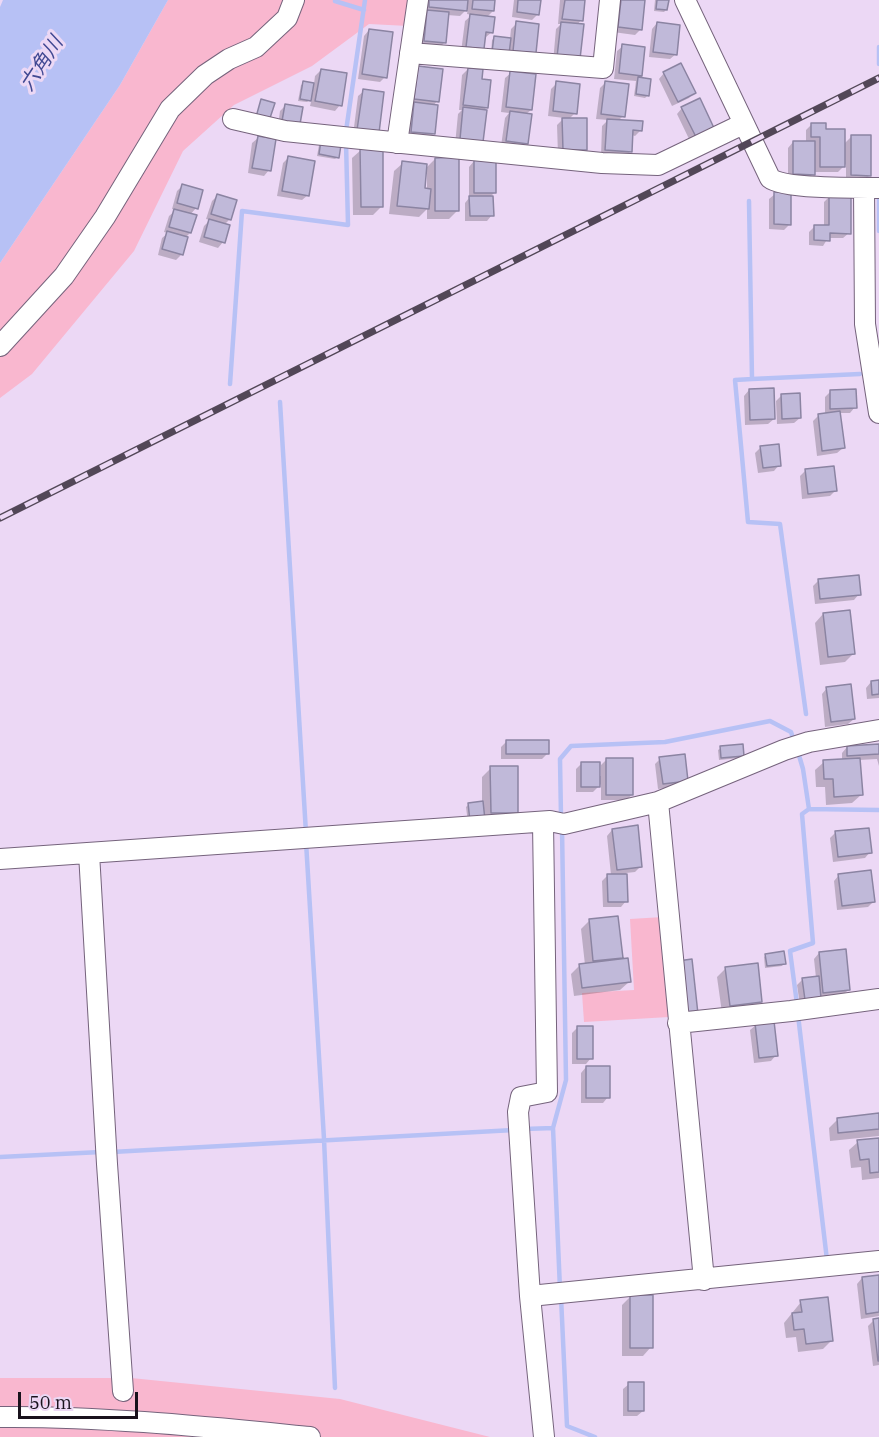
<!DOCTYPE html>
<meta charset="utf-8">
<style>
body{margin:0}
#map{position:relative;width:879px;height:1437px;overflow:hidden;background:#ecd8f5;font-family:"IBM Plex Serif",serif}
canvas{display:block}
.scale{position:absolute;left:18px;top:1392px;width:120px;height:27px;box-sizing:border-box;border:3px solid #19121c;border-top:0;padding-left:8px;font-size:18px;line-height:21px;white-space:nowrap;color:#19121c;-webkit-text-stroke:4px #ecd8f5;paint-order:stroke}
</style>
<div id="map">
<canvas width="879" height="1437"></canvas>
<div class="scale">50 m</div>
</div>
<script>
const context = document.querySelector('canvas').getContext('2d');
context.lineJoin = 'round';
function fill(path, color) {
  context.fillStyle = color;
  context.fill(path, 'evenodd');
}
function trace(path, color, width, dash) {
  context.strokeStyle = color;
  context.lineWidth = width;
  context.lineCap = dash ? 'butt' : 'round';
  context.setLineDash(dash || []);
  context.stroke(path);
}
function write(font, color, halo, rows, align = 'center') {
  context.font = font + ' "IBM Plex Serif","Noto Sans JP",serif';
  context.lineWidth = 6;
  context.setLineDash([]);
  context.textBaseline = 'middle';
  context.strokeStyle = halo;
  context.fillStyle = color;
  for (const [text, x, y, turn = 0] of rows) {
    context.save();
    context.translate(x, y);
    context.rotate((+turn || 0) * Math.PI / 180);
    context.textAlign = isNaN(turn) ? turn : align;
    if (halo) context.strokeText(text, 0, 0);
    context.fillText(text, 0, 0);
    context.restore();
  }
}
fill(new Path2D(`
 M168,0H411L408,26L369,24L312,66L234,105L183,151L134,251L32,374L0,398V263L120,85Z
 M663,917L669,1017L584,1022L582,993L634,990L630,919Z
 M0,1378H131L340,1399L490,1437H0Z`), '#f9b7cf');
fill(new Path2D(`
 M3,0H168L120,85L0,263V7Z`), '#b7c1f5');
fill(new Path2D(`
 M425,0H494L493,11L486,18L492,32L486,37H484L482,48L477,54L461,52L465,21L472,15L467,14L468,8L460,16L447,15L444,43L439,48L419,46L422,17L427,12H424Z
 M514,0H539L538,14L532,20L512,17Z
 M560,0H584L581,20L577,25L583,26L553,62L556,29L561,24H558Z
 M616,0H644L641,29L635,35L613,32Z
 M655,0H667L666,10L664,12L654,11Z
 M517,23L535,53L529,58L491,54L492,40L495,37L510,39L511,29Z
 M657,23L676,54L670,59L649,57L652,29Z
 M369,30L385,77L380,82L358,79L364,36Z
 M623,46L641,76L637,79L649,80L648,95L645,98L634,96L636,81L614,79L617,51Z
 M419,68L437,101L433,106V134L428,139L406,137L409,109L414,105L410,104L413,73Z
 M468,69L480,80L487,107L483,111L482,142L455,145L458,114L462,110H459L462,75Z
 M321,70L340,105L335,111L310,106L312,98L307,102L298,101L301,85L304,83L314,84L315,76Z
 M511,73L531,110L526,114L527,143L521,149L501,146L505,118L509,113L501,112L505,78Z
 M664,73L694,92L689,98L672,106L659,79Z
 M557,83L575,113L569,119L586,150L580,155H558L557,125L564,118L548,116L551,89Z
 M605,83L623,116L618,121L641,130L635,136L632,135L631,151L625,157L601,156L602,126L608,120L596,119L600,88Z
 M364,91L383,93L353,135L358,96Z
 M286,105L301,108L278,126L280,111Z
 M682,108L712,128L690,141L677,114Z
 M812,124L844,144L852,136L870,175L864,181L846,180V164L838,172H814L808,180L788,179V148L793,142L806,143V130Z
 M258,138L269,170L264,176L248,173L252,143Z
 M321,143L338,157L335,159L317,156L319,145Z
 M361,150L382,206L373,215H353L352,158Z
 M288,158L308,195L302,200L277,196L283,163Z
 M435,159L458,210L449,219H427V209L419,217L389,214L394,171L403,163L425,169ZM425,174H427V190H423Z
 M474,161L495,192L490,197L492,215L487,221H465V203L469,198V167Z
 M183,185L196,208L190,215V233L185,238L181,255L176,260L158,255L162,238L168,233L164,232L169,216L176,210L172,209L177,191Z
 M775,194L790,224L784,230L769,229V199Z
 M217,196L230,219L224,225L223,242L218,248L199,242L204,226L210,220L206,219L212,201Z
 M830,196L849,233L843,238H828L823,246L809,245V232L815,226H824V202Z
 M749,390L774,419L768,424L745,425L744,396Z
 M830,392L855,407L850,413H839L843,448L837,453L817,456L813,421L818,416L825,415V397Z
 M782,395L800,418L794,423L777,424L776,401Z
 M761,447L779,465L774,471L758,473L755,453Z
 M805,471L836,490L830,496L802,499L800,476Z
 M818,581L859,594L854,600L815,604L813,586Z
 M823,614L853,654L845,662L820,665L815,623Z
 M879,681V698L867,699L866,688L871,682Z
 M827,688L854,719L848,724L825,727L822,694Z
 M507,741L547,754L542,759H501V747Z
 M879,745V766L877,759L859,760L861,795L852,803L826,805L825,787H816L815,770L824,762L842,761V753L847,747Z
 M721,748L743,755L740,758L719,760L718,750Z
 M684,756L681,786L658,789L655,764L660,759Z
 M607,759L632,795L626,800H601V784L593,792H576V769L582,763L598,776H601V765Z
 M491,768L517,812L508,821L468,823L466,807L469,804L482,803V777Z
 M612,830L641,866L635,872L626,873V901L621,907H603L602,881L608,875H611L607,836Z
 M835,833L870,852L865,858L833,862L830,838Z
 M839,875L874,901L868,907L837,910L834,881Z
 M617,917L622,960L629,982L620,990L574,996L571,974L580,965H585L581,929L589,921Z
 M819,953L849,989L843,995L800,1005L797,985L803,979L816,978L814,959Z
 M766,955L784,963L782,966L765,968L764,957Z
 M726,968L761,1001L752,1010L722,1013L717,977Z
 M756,1025L776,1055L771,1061L754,1063L750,1030Z
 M578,1027L591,1058L586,1064H572V1033Z
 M586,1067L608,1097L603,1103H581V1073Z
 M879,1115V1136L830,1141L829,1128L838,1119Z
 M879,1139V1178L862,1180L861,1167L851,1168L849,1150L858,1142Z
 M879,1276V1316L861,1319L857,1284L862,1278Z
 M631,1296L651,1347L643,1356H622V1305Z
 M801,1302L831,1341L823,1349L798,1352L796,1337L786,1338L784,1323Z
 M874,1320H879V1365L873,1366L868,1326Z
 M629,1384L643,1411L637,1416H623V1389Z`), '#0003');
trace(new Path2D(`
 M335,1L364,10
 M879,47V64
 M346,131L365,0
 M879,199V231
 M749,201L752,379L735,380L748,522L780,524L806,714
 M752,379L860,374
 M230,384L242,211L348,225L346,142
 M280,402L306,833
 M798,752L803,769L809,809L879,810
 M561,817L560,759L571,746L665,742L770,721L791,732L794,741
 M306,842L324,1139L335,1388
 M797,1004L790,951L813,943L802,814L809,809
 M798,1015L827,1260
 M525,1129L553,1128
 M112,1152L514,1130
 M0,1157L101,1152
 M560,1289L553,1128L566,1080L562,828
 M561,1297L567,1426L595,1437`), '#b7c1f5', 4.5);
const building = new Path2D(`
 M429,0H468L467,11L429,7Z
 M473,0H495L494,11L472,9Z
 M518,0H541L539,15L517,12Z
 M565,0H585L583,21L562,19Z
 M621,0H645L642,30L618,27Z
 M657,0H669L667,10L656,9Z
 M427,10L449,12L446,43L424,41Z
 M470,14L495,17L493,33L486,32L484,49L466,47Z
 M516,21L539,24L536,53L513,51Z
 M561,22L584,24L580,59L557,57Z
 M657,22L680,25L677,55L653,52Z
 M369,29L393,32L387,78L362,74Z
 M494,36L511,38L509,54L492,52Z
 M622,44L645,47L642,76L619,73Z
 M681,63L696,93L678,102L663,72Z
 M418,66L443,69L439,102L414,99Z
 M468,68L483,69L482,79L491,80L488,108L463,105Z
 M321,69L347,73L342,106L315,101Z
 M510,71L536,74L532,110L506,107Z
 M638,77L651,79L649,96L636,94Z
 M303,81L314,83L311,101L300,99Z
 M556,81L580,84L577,114L553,111Z
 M605,81L629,84L625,117L601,114Z
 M363,89L384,92L379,133L357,130Z
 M700,98L714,128L696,137L681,107Z
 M261,99L275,103L269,121L256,117Z
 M414,102L438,105L435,134L411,132Z
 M285,104L303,107L300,124L282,121Z
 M463,107L487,110L483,142L460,139Z
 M510,111L532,114L528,144L506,141Z
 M562,118H587V150H563Z
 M607,119L643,121L642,131L633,130L632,152L605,150Z
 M811,123H826V129H845V167H820V137H811Z
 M851,135H871V176L851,175Z
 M258,136L276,139L271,171L252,168Z
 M321,141L341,145L339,158L319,154Z
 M793,141H815V175L793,174Z
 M360,148H383V207H361Z
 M288,156L315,161L309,196L282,191Z
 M459,157V211H435V158Z
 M474,160H496V193H474Z
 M402,161L427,164L425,188L431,189L429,209L397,206Z
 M182,184L203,190L198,209L177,203Z
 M774,192H791V225L774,224Z
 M217,194L237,200L231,220L211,214Z
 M829,195H851V234L830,233V241L814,240V225H829Z
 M469,196H493L494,216H470Z
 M174,209L197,215L191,233L169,227Z
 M209,219L230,225L225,243L204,237Z
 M167,231L188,237L183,255L162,249Z
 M774,388L775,419L750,420L749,389Z
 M856,389L857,408L830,409V390Z
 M800,393L801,418L782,419L781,394Z
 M840,411L845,448L822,451L818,414Z
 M779,444L781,466L763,468L760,446Z
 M834,466L837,491L808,494L805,469Z
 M859,575L861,595L820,599L818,579Z
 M850,610L855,654L828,657L823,613Z
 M879,680V694L872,695L871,681Z
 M851,684L855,719L831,722L826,687Z
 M506,740H549V754H506Z
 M743,744L744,756L721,758L720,746Z
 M879,744V754L847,756V746Z
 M685,754L688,781L663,784L659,757Z
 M606,758H633V795H606Z
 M860,758L863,795L834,797L833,779H824L823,760Z
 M581,762H600V787H581Z
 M490,766H518V813H491Z
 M483,801L485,820L470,821L468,803Z
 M638,825L642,867L617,870L612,829Z
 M869,828L872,853L838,857L835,831Z
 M871,870L875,902L842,906L838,874Z
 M607,874H627L628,902H608Z
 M618,916L623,958L593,961L589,919Z
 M846,949L850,990L823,993L819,952Z
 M784,951L786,964L767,966L765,954Z
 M628,958L631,982L582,988L579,964Z
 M692,959L698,1014L685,1016L678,961Z
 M758,963L762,1002L730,1006L725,967Z
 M819,976L821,998L805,1000L802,978Z
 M774,1021L778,1056L759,1058L755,1023Z
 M577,1026H593V1059H577Z
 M586,1066H610V1098H586Z
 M879,1113V1129L838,1133L837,1118Z
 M879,1138V1172L870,1173L869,1159L860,1160L857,1140Z
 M879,1275V1312L866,1314L862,1277Z
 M630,1295H653V1348H630Z
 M828,1297L833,1341L806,1344L804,1329L794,1330L792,1313L802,1312L800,1300Z
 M879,1318V1361H878L873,1319Z
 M628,1382H644V1411H628Z`);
fill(building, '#c0b9d9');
trace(building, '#8b84a2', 1.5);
const minor = new Path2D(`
 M685,0L770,178C783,189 858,188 879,188
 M410,53L603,68L610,0
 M233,119L285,131L352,138L602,163L658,165L743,124
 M397,143L418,0
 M864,188L865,324L879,413
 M0,346L64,276L105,217L170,109L205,75L229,59L256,47L287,18L294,0
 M658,802L704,1280
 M543,823L547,1092L521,1097L518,1112L530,1296L544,1437
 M89,853L107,1164L123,1391
 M0,859L550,821L564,824L658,802L784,750L809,742L879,730
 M678,1023L791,1011L879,999
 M530,1296L879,1261
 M0,1417C103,1416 207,1427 310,1437`);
trace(minor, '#75637c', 22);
trace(minor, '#fff', 20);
const rail = new Path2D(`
 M0,518L879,78`);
trace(rail, '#524757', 7);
trace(rail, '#ecd8f5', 4.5, [14]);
write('italic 20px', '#414993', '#ecd8f5', [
 ["六角川",42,64,-57]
]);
</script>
